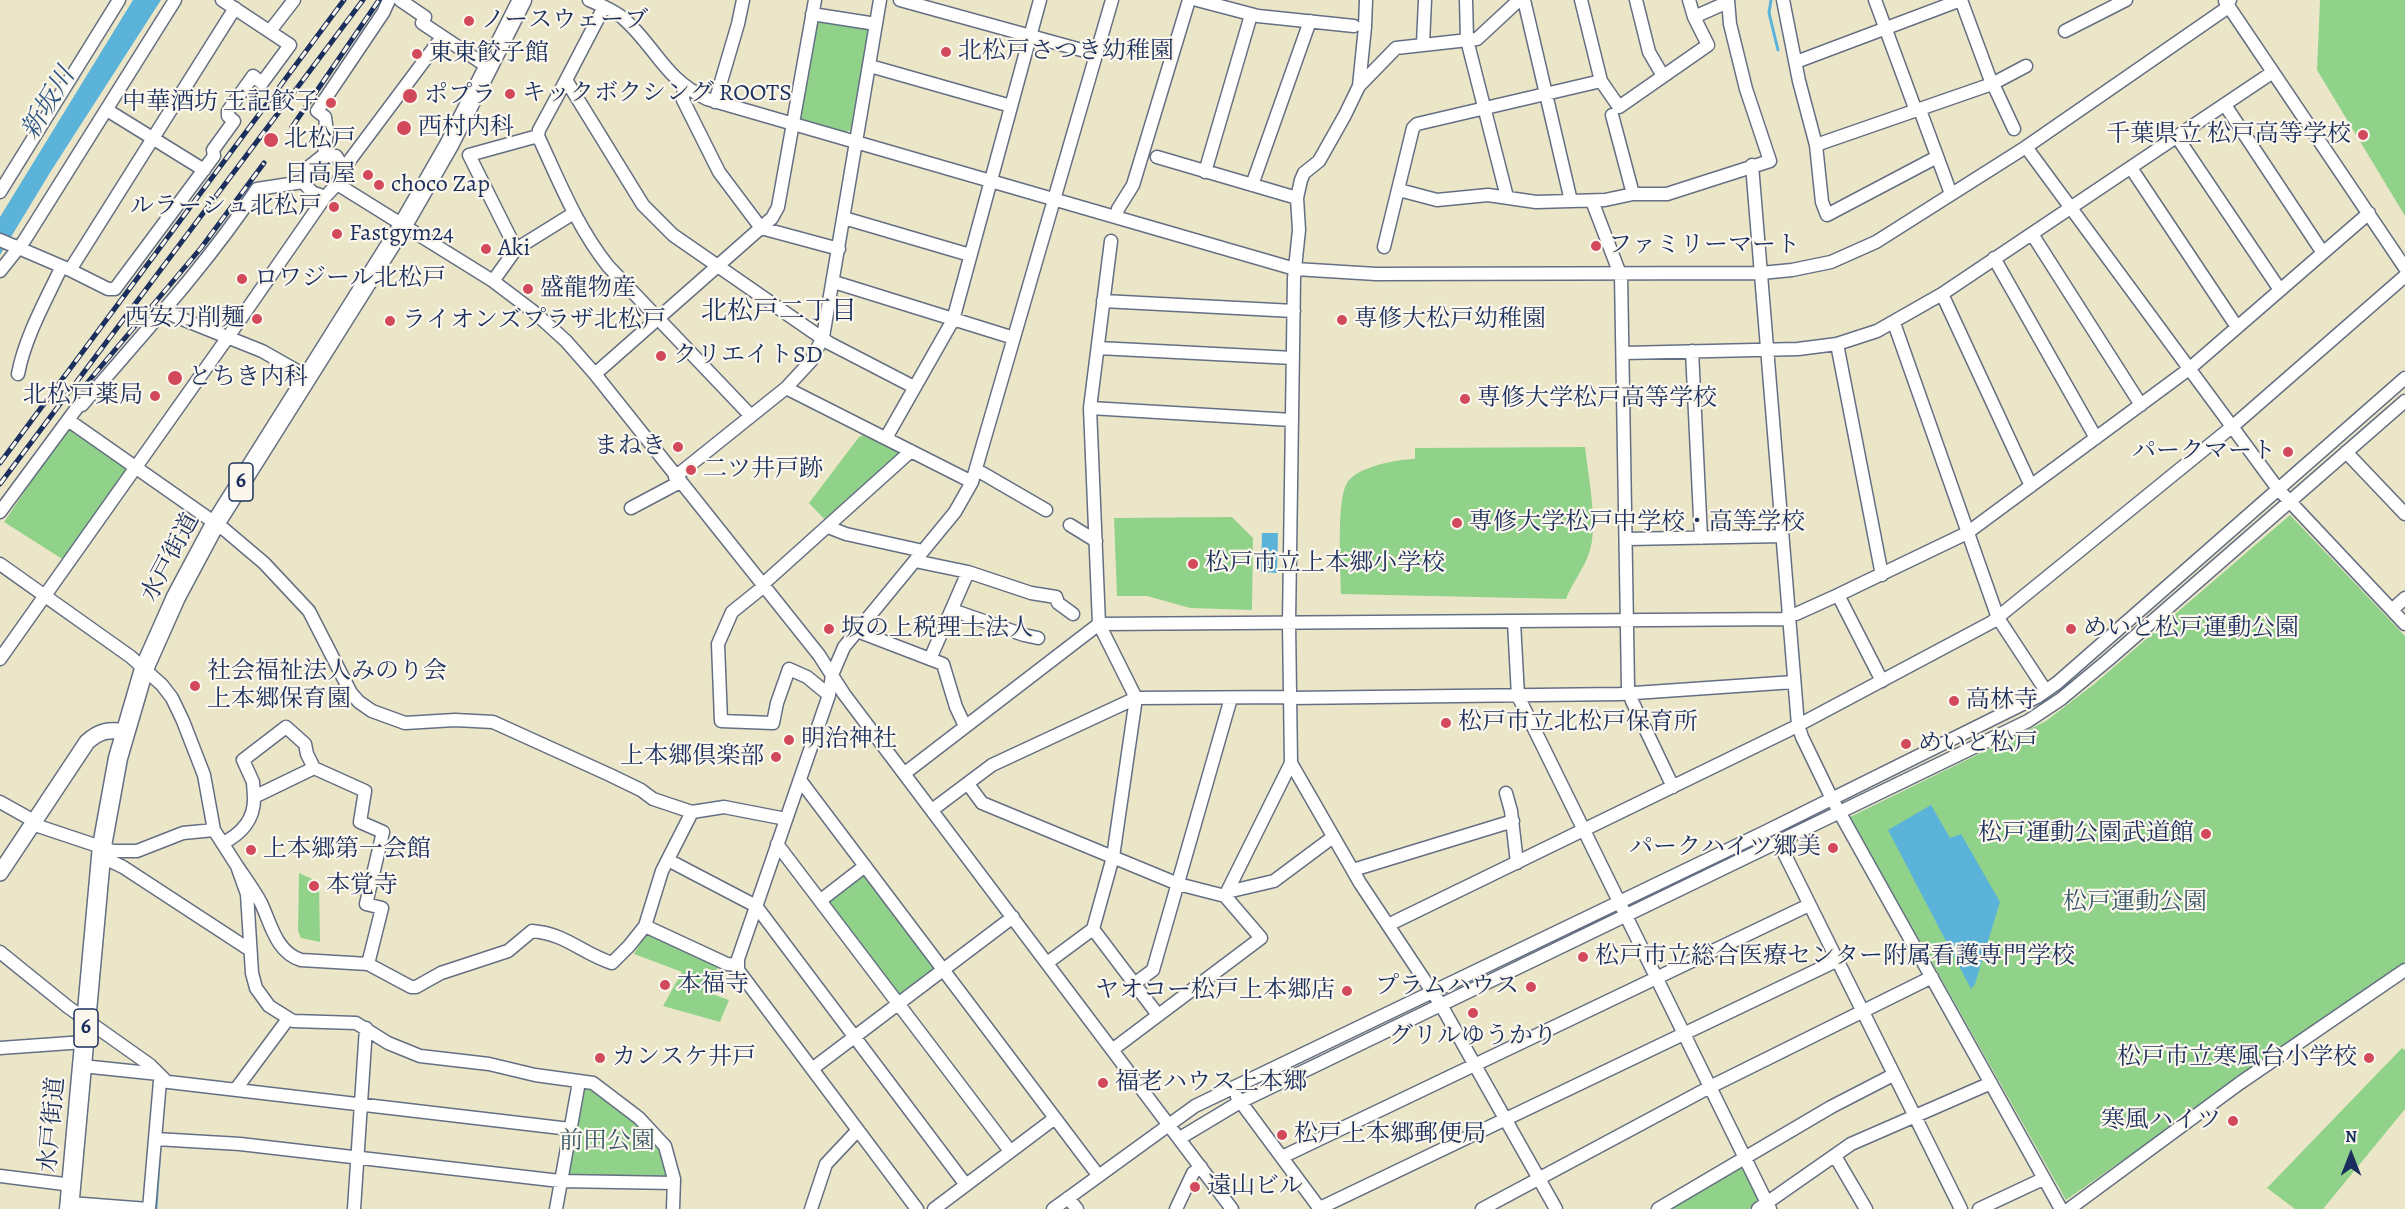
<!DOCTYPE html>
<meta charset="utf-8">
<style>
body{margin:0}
#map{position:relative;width:2405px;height:1209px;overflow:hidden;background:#ece6c8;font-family:Alegreya,serif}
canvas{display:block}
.north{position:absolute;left:2321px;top:1125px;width:60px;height:60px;-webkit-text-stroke:4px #fbf7ec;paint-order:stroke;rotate:0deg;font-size:16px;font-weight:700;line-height:24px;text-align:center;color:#1b2f5e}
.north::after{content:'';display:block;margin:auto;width:21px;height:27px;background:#1b2f5e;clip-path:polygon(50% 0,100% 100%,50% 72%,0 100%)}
</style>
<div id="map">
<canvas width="2405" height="1209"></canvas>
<div class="north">N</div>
</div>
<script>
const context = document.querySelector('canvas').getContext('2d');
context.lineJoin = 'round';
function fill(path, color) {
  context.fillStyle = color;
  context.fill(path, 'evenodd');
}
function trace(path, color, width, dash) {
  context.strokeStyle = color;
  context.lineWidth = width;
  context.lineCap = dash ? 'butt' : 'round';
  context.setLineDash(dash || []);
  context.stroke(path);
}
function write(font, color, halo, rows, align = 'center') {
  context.font = font + ' Alegreya,"Noto Serif JP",serif';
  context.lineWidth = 4.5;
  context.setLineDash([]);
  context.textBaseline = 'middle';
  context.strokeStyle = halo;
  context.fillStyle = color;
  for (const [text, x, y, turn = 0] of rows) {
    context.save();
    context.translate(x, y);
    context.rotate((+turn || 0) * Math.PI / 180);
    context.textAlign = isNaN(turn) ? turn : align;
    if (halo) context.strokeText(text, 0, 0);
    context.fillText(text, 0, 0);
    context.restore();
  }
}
fill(new Path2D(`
 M2320,0H2405V216L2317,70Z
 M818,18L866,25L870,29L854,129L846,132L801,119L798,115Z
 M70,424L131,469L67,562L4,522Z
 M869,433L900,449L901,456L827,522L809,503L859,437Z
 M1585,447C1588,475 1599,527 1589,553C1584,569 1572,583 1566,599L1341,594C1341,571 1336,501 1347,483C1356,467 1398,459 1415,459V448Z
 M2290,515L2405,636V962L2066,1200L1850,817L2046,721L2093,685Z
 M1232,517L1253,538L1252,610L1190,608L1147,596H1117L1114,518Z
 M299,873L319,882L320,942L301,938L298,931Z
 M858,875H865L933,965L932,972L901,995L895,994L827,904V898Z
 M646,934L718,966L709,993L729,1000L720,1022L663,1006L682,972L634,954Z
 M2402,1048L2405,1050V1109L2323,1209H2295L2267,1188Z
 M588,1086L642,1126L660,1149L667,1175L661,1178L566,1176L582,1087Z
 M1736,1167L1744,1169L1758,1198L1756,1204L1749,1209H1665Z`), '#91d28a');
fill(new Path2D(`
 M133,0H161L51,171L0,255V217Z
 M1262,533H1278L1277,573L1261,572Z
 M1931,805L1950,838L1961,834L2000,902L1975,984L1971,989L1888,830Z`), '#5cb3d9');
trace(new Path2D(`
 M1771,0L1769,13L1778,50
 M156,1209L160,1146`), '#5cb3d9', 3);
const minor = new Path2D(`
 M400,0L425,17L422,23L488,67
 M589,0C601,5 613,10 623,18C656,47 664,79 707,99L1295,269L1376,274L1761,273L1792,270L1831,262L1876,242L2026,147L2224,10L2230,0
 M900,0L1096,54
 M1197,0L1258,16L1354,26
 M1366,0L1365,27L1359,86L1345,115L1319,161L1304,173L1301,180L1297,198L1299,230L1294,278L1289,623L1291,763L1360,883L1441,1005L1556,1209
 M1466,0L1467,40L1507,197
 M1524,0L1571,201
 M1636,0L1649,52L1663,76
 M1783,0L1799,81L1816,145L1822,202L1827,215L1937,157
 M1875,0L1916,111
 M1961,0L1992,84
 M2225,1L2405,268
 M604,7L566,80L643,205L673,235L829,343L914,387
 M812,14L876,24
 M1694,17L1728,2
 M270,31L294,0
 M2065,31L2126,0
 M1423,44L1425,0
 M1796,62L1961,0
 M870,66L1011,106
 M566,80L539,130L538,136C559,181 577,227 608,266L751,416
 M1601,81L1619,107L1708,45L1694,17L1689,0
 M1993,84L2014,129
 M1359,86L1396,48L1477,39L1519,0
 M684,87L683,100L719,172L761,228L839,249
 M715,102L738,24L743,0
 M2225,105L2323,253
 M107,110L204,170
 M1920,110L1951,194
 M1612,115L1633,194
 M538,136L469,155L516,249L574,213
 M2177,137L2280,290
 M1816,145L1992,84L2026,66
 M2026,147L2278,489L2405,624
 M324,155L327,132L325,117L317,111L383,13L389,0
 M1157,157L1297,198
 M1752,165L1798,725L1802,737L1832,799L2061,1209
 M344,168L442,37
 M2131,168L2237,327
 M1205,172L1251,15
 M337,184L493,281L534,312L566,341L595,374L819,655L844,694L1232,1209
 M1252,185L1310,21
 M1399,190L1437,200L1488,195L1536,202L1605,200L1633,194H1667L1770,161L1746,89L1730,24L1728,0
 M0,192L119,0
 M1592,201L1620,274
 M1116,217L1118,209L1133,185L1189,0
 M844,218L970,255
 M2032,234L2141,405
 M0,240L70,270L108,289H115L214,156L213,150L234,121L228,116V111L253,76L262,83L290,45L222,0
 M1111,241L1090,408L1099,624L1136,698L1113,857L1093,929L1158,1015
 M1384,247L1413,128L1417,124L1601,81L1581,0
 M1994,258L2096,438
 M70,270L235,8
 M0,271L24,241L175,0
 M1621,274L1628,687L1632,701L1673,787
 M493,281L516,249
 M834,282L1014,338
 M1942,294L2031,486
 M1103,301L1294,311
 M162,311L262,351L308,377
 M1894,323L1998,618L2046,691
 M1837,344L1882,575
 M1098,348L1293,358
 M1692,351L1701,538
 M1624,353L1798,349L1837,344L1877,331L1942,294L2273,72
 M18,374C25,337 45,302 61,268
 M595,374L772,218L778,207L815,0
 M786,388L972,482
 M1090,408L1292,420
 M68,420L225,530L264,563L309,611L351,693L359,702L372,711L405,723L455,720L493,722L610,775L641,790L653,799L692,812
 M886,438L953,320L1040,0
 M2346,452L2405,514
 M977,470L1046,510
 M675,477L786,388L811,361L823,337L880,0
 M631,508L680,482
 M0,512L79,405H82C142,335 206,266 257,189L303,182
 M1070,525L1096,541
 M828,527L846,534L923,551
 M1626,539L1782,536
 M915,561L968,572L1031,593L1056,597L1058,603L1073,614
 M0,564L131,657L162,685L172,698L183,721L204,775L214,830L183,833L137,851H113L32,824
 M762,585L911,451
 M763,587L732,612L718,644L721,721L773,723L777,703L789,669L807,677L829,695
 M1838,595L1882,681
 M952,610L1024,635L1038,638
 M2392,610L2405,598
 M1788,614H1796L1838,595L1967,533L2189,369L2369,213
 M1514,622L1518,696L1770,1209
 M857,631L943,664L956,707L965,726
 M0,659L228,337L325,197L337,184L344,168L336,156L324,155L310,166L303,182L312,192L325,197
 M930,659L968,572
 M1290,698L1620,694L1794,682
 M905,773L1099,624L1789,619
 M800,780L1098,1175
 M968,784L982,803L1178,884L1225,896L1261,938L1112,1050
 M1506,793L1511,811L1517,863
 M254,797L253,782L243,760L286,727L305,744L307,754L314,768
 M0,802L34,821
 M932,810L992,765L1136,698L1290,697
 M214,830L237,866L247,894L252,973L256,988L269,1006L293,1021L356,1023L388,1043L420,1056L489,1064L535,1075L593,1083L639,1118L665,1146L674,1179L673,1209
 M223,843C241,834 255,819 254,797L314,768L365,791L360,822L383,832L366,904L382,908L368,964
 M1779,843L1961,1209
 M777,844L1010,1151
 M100,856L123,867L250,950
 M668,860L756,906L966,1185
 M237,866C245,878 254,890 261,903C271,924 276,952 301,960L368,964L411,987H416L441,973L508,951L532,931C567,934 581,953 612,963L629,946L645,926L662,871L692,812L724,807L786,819
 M1353,870L1513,821
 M1227,892L1274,881L1333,837
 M1225,896L1291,763
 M821,900L865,866
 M1388,925L1791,729L1992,622L2233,426L2405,276
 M645,926L727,964L737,965
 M0,952L68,1007L150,1065L167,1082
 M1047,963L1093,929
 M1134,984L1153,970L1231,698
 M0,1048L84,1042
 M82,1066L159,1074
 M812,1069L1013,917
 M236,1089L288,1019
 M1237,1097L1320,1209
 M1180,1138L1240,1102L2028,721L2061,699L2108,660L2405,401
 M156,1139L240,1144L560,1181L674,1183
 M1835,1156L1866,1209
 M1282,1157L1809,905
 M0,1176L72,1185
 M1068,1198L1077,1209
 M70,1203L148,1209
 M1320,1208L1836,961
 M149,1209L160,1081L570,1129
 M354,1209L366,1028
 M556,1209L579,1082
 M811,1209L826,1164L858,1130
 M917,1209L738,970V959L829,695L832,675L844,647L955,512L972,482L1112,0
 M934,1209L1055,1118
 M1053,1209L1195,1106L1765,832L2037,697L2057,683L2405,378
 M1176,1209L1193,1173L1201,1167
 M1482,1209L1710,1087L1932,977
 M1658,1209L1831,1107L1893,1075
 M1758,1209L1851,1144L1991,1083
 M1979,1209L2043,1179
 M2069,1209L2240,1083L2405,970`);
const major = new Path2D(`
 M0,873L87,742C99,731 109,729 125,732`);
const highway = new Path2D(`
 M69,1209L102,846L118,758L144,669L176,597L215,524L403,225L449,145L522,0`);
trace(minor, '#646f83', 15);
trace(major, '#646f83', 18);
trace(highway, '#646f83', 21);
trace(minor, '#fff', 12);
trace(major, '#fff', 15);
trace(highway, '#fff', 18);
const rail = new Path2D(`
 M292,127L379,0
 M82,389L201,248L264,163
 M0,463L344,0
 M0,484L363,0`);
trace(rail, '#1b2f5e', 5);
trace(rail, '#fbf7ec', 3, [9]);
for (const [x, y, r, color] of [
 [469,21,6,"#d1495b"],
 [946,52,6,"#d1495b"],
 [417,54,6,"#d1495b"],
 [510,94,6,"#d1495b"],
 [410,96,8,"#d1495b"],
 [331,103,6,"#d1495b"],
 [404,128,8,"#d1495b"],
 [2363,135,6,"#d1495b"],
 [271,140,8,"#d1495b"],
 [368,175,6,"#d1495b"],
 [379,185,6,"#d1495b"],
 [334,207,6,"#d1495b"],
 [337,234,6,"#d1495b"],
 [1596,246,6,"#d1495b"],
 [486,249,6,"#d1495b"],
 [242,279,6,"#d1495b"],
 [528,289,6,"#d1495b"],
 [257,319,6,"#d1495b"],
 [1342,320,6,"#d1495b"],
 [390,321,6,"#d1495b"],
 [661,356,6,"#d1495b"],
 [175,378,8,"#d1495b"],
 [155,396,6,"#d1495b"],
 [1465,399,6,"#d1495b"],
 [678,447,6,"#d1495b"],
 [2288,452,6,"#d1495b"],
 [691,470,6,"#d1495b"],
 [1457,523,6,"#d1495b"],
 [1193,564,6,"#d1495b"],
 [829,629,6,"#d1495b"],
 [2071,629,6,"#d1495b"],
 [195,686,6,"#d1495b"],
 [1954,701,6,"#d1495b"],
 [1446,723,6,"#d1495b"],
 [789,740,6,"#d1495b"],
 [1906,744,6,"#d1495b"],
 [776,757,6,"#d1495b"],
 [2206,834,6,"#d1495b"],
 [1833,848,6,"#d1495b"],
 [251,850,6,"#d1495b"],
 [314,886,6,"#d1495b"],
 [1583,957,6,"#d1495b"],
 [665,985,6,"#d1495b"],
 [1531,987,6,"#d1495b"],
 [1347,991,6,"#d1495b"],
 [1473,1013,6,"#d1495b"],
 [600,1058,6,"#d1495b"],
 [2369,1058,6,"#d1495b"],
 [1103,1083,6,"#d1495b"],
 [2233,1121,6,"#d1495b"],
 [1282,1135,6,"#d1495b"],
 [1195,1187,6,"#d1495b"]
]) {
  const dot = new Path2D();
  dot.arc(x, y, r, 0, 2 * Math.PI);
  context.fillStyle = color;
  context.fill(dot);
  trace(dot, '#fbf7ec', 2);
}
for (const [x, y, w] of [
 [241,482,24],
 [86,1028,24]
]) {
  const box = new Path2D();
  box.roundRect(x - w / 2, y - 19, w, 38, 4.5);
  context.fillStyle = '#fbf7ec';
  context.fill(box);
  trace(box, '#1b2f5e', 1.5);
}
write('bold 22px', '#1b2f5e', null, [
 ["6",241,482],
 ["6",86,1028]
]);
write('24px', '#1b2f5e', '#fbf7ec', [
 ["ノースウェーブ",481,21],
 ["北松戸さつき幼稚園",958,52],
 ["東東餃子館",429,54],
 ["キックボクシング ROOTS",522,94],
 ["ポプラ",424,96],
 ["中華酒坊 王記餃子",319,103,"right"],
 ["西村内科",418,128],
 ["千葉県立 松戸高等学校",2351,135,"right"],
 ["北松戸",284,140],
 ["日高屋",356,175,"right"],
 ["choco Zap",391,185],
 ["ルラーシュ北松戸",322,207,"right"],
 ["Fastgym24",349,234],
 ["ファミリーマート",1608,246],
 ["Aki",498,249],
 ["ロワジール北松戸",254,279],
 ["盛龍物産",540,289],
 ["西安刀削麺",245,319,"right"],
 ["専修大松戸幼稚園",1354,320],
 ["ライオンズプラザ北松戸",402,321],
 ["クリエイトSD",673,356],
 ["とちき内科",188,378],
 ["北松戸薬局",143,396,"right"],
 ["専修大学松戸高等学校",1477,399],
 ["まねき",666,447,"right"],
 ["パークマート",2276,452,"right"],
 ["二ツ井戸跡",703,470],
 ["専修大学松戸中学校・高等学校",1469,523],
 ["松戸市立上本郷小学校",1205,564],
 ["坂の上税理士法人",841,629],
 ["めいと松戸運動公園",2083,629],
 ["社会福祉法人みのり会",207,672],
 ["上本郷保育園",207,700],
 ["高林寺",1966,701],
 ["松戸市立北松戸保育所",1458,723],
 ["明治神社",801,740],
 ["めいと松戸",1918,744],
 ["上本郷倶楽部",764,757,"right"],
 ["松戸運動公園武道館",2194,834,"right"],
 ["パークハイツ郷美",1821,848,"right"],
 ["上本郷第一会館",263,850],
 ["本覚寺",326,886],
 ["松戸市立総合医療センター附属看護専門学校",1595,957],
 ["本福寺",677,985],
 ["プラムハウス",1519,987,"right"],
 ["ヤオコー松戸上本郷店",1335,991,"right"],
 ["グリルゆうかり",1473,1037,"center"],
 ["カンスケ井戸",612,1058],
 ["松戸市立寒風台小学校",2357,1058,"right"],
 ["福老ハウス上本郷",1115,1083],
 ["寒風ハイツ",2221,1121,"right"],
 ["松戸上本郷郵便局",1294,1135],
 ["遠山ビル",1207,1187]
], 'left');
write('24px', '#1b2f5e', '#fbf7ec', [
 ["水戸街道",171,558,-62],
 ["水戸街道",53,1125,-85]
]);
write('24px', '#385869', '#fbf7ec', [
 ["松戸運動公園",2135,903],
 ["前田公園",607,1142]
]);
write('italic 26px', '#2e5783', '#fbf7ec', [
 ["新坂川",49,104,-59]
]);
write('26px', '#1b2f5e', '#fbf7ec', [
 ["北松戸二丁目",779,313]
]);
</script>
